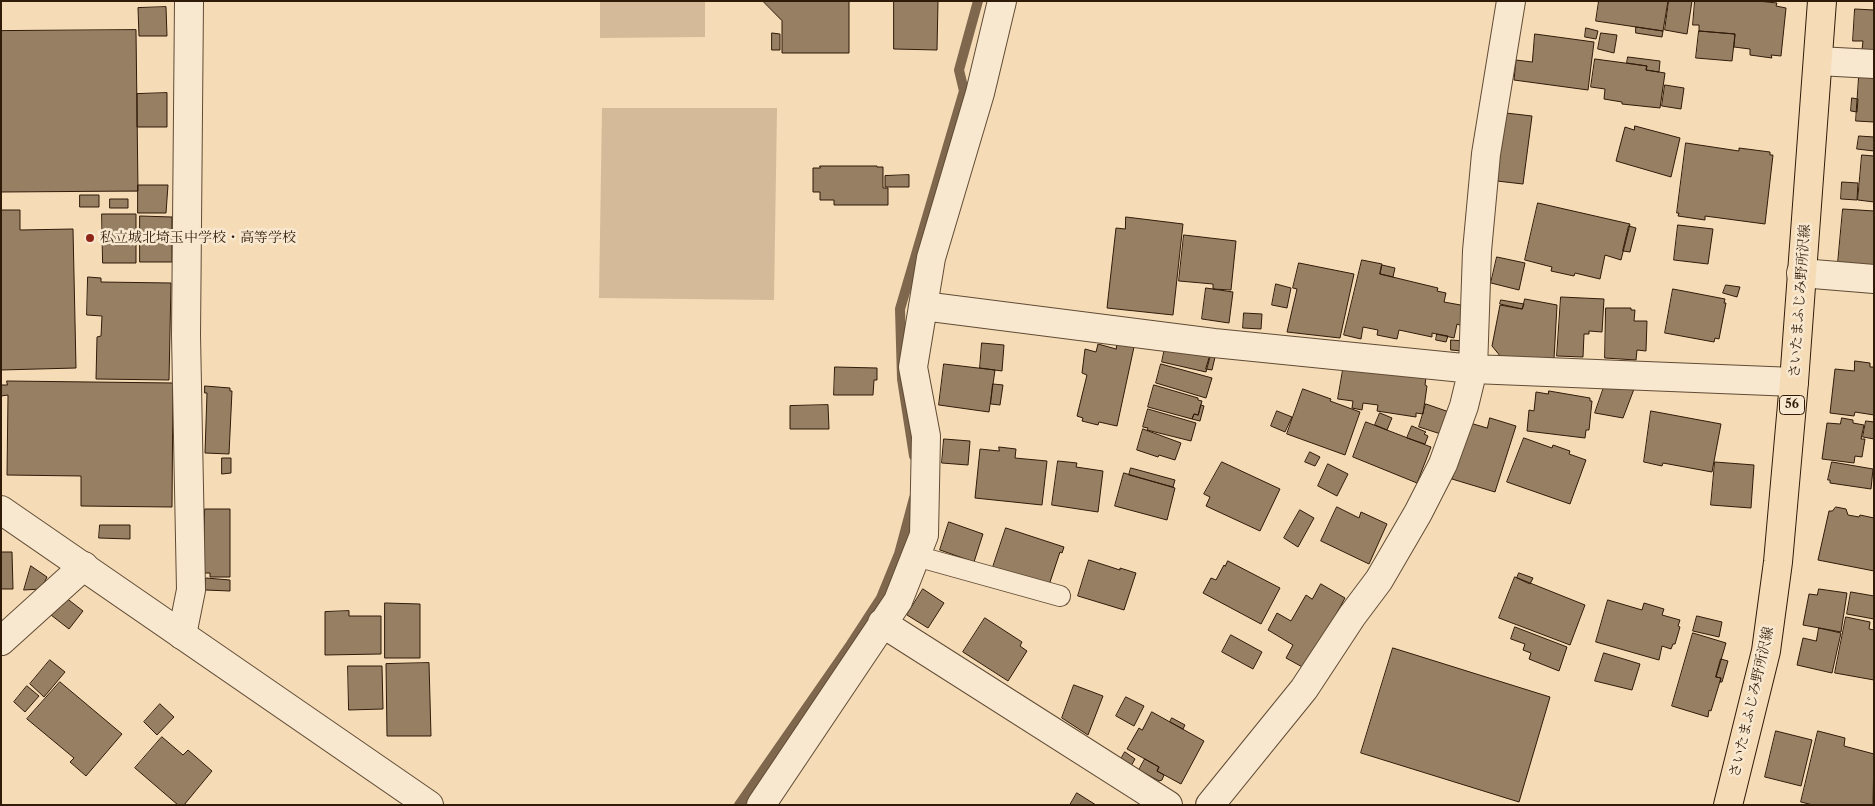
<!DOCTYPE html>
<meta charset="utf-8">
<style>
body{margin:0}
#map{position:relative;width:1875px;height:806px;overflow:hidden;background:#f5dbb6;font-family:"Libre Caslon Text",serif}
canvas{display:block}
.frame{position:absolute;inset:0;border:2px solid #301b09;pointer-events:none}
</style>
<div id="map">
<canvas width="1875" height="806"></canvas>
<div class="frame"></div>
</div>
<script>
const context = document.querySelector('canvas').getContext('2d');
context.lineJoin = 'round';
function fill(path, color) {
  context.fillStyle = color;
  context.fill(path, 'evenodd');
}
function trace(path, color, width, dash) {
  context.strokeStyle = color;
  context.lineWidth = width;
  context.lineCap = dash ? 'butt' : 'round';
  context.setLineDash(dash || []);
  context.stroke(path);
}
function write(font, color, halo, rows, align = 'center') {
  context.font = font + ' "Libre Caslon Text","Noto Serif JP",serif';
  context.lineWidth = 5;
  context.setLineDash([]);
  context.textBaseline = 'middle';
  context.strokeStyle = halo;
  context.fillStyle = color;
  for (const [text, x, y, turn = 0] of rows) {
    context.save();
    context.translate(x, y);
    context.rotate((+turn || 0) * Math.PI / 180);
    context.textAlign = isNaN(turn) ? turn : align;
    if (halo) context.strokeText(text, 0, 0);
    context.fillText(text, 0, 0);
    context.restore();
  }
}
fill(new Path2D(`
 M600,1H705V37L600,38Z
 M602,108H777L774,300L599,298Z`), '#d4ba99');
trace(new Path2D(`
 M914,456L902,379L900,309L964,91L959,70L978,1
 M739,805L851,644L881,598L899,554L914,498`), '#7e674d', 10);
const building = new Path2D(`
 M763,1H849V53H782V21Z
 M894,1H938L937,50L894,49Z
 M1599,1H1668L1663,31L1596,21Z
 M1669,1H1693H1692L1687,34L1665,30Z
 M1695,1H1758L1777,3L1776,6L1786,8L1781,56L1771,55L1772,58L1750,55V49L1734,47L1735,34L1699,31V25H1693Z
 M166,7L167,36H139L138,8Z
 M1855,9L1874,10V51L1862,50L1863,41H1853Z
 M1636,27L1663,31L1662,37L1636,33Z
 M1586,28L1598,31L1596,39L1585,37Z
 M136,30L138,191L1,192V31Z
 M1699,31L1735,34L1732,61L1696,58Z
 M772,33L780,34V50H772Z
 M1601,33L1617,35L1614,53L1598,49Z
 M1535,34L1594,42L1588,90L1514,80L1516,60L1532,62Z
 M1628,57L1660,61L1659,72L1646,70L1647,66L1627,63Z
 M1595,59L1647,66L1646,70L1665,73L1660,108L1622,104V102L1604,99L1605,89L1591,87Z
 M1859,77L1874,78V122L1856,121Z
 M1665,85L1684,88L1681,109L1662,106Z
 M167,93V127H137V94Z
 M1852,98L1858,99L1857,112L1851,111Z
 M1506,113L1532,116L1523,184L1497,181Z
 M1635,126L1680,138L1671,177L1616,161L1625,127L1634,130Z
 M1859,136L1874,137V151L1857,149Z
 M1686,143L1739,151V148L1770,152V155H1773L1765,224L1705,216V220L1678,216L1679,213H1677Z
 M1862,155L1874,156V202L1858,200Z
 M820,166H877V167H883V188H888V205H834V200H820V192H813V168H820Z
 M909,175V187H885V176Z
 M1842,182L1858,183L1857,200L1841,199Z
 M138,185H168L166,213H138Z
 M80,195H99V207H80Z
 M110,199H128V208H110Z
 M1538,203L1630,224L1621,260L1605,255L1600,279L1575,273L1574,276L1551,271L1552,267L1525,260Z
 M1843,209L1874,211V266L1838,263Z
 M1,210H20V230L73,229L76,368L1,370Z
 M102,214H136V263H103Z
 M140,216L172,217V262H140Z
 M1126,217L1183,224L1173,315L1107,308L1116,228L1125,229Z
 M1678,225L1713,229L1708,264L1674,260Z
 M1629,226L1636,228L1630,252L1623,251Z
 M1184,235L1236,241L1231,290L1213,289V284L1179,281Z
 M1497,257L1525,263L1519,290L1491,283Z
 M1362,260L1382,264L1380,274L1438,288L1437,291L1446,293L1444,302L1466,306L1462,326L1457,324L1454,338L1432,333V337L1399,330L1397,339L1377,335L1378,330L1363,327L1361,339L1344,335Z
 M1299,263L1354,274L1340,338L1287,332L1297,289L1293,288Z
 M1382,265L1395,268L1393,277L1380,274Z
 M88,277L101,278V282L171,283L169,380L96,379L97,337L101,336L102,316L87,315Z
 M1276,284L1291,288L1287,308L1272,305Z
 M1726,285L1740,287L1737,297L1723,293Z
 M1206,288L1233,292L1229,323L1202,319Z
 M1673,289L1725,299L1724,303H1726L1719,339L1715,338L1714,342L1665,333Z
 M1561,297L1604,299L1602,332L1589,331V334H1584L1583,357L1557,356Z
 M1525,299L1557,305L1554,359L1501,357L1492,346L1500,305L1522,309Z
 M1501,300L1524,304L1522,309L1500,304Z
 M1606,308H1631V310H1635L1634,321H1647L1646,351L1637,350L1636,360L1605,358Z
 M1244,313L1262,314L1261,329L1243,328Z
 M1437,334L1448,336L1446,342L1436,340Z
 M1451,340L1464,341L1463,351L1451,350Z
 M1117,342L1134,347L1117,426L1099,422L1098,425L1082,421L1083,418L1077,416L1087,375L1082,373L1085,349L1096,352L1098,344L1116,349Z
 M982,343L1004,345L1002,371L980,368Z
 M1166,343L1211,353L1206,372L1162,362Z
 M1211,353H1216L1212,370L1206,369Z
 M1855,361L1870,363V367H1874V415L1855,412L1854,416L1830,413L1835,369L1854,371Z
 M944,364L995,370L989,412L939,405Z
 M1161,364L1212,378L1206,398L1156,383Z
 M1344,364L1426,377L1425,385L1427,386L1423,414L1416,413V417L1377,411L1378,405L1363,403L1362,410L1352,408L1353,401L1338,399Z
 M835,367L877,368V380H874L873,395H834Z
 M7,381L173,383L172,507L81,506V476L7,475L8,395L1,396V385H7Z
 M993,384L1003,385L1000,405L991,404Z
 M1154,385L1198,398V400L1202,401L1198,415L1194,414L1192,419L1148,407Z
 M205,386L230,388V391H232L229,454L205,453L207,393H205Z
 M1604,387L1634,389L1623,418L1595,413Z
 M1303,389L1331,399L1330,401L1360,412L1345,455L1287,434Z
 M1549,391L1590,398V401H1592L1589,430H1586L1585,438L1527,431L1529,410L1534,411L1536,392L1548,394Z
 M1426,404L1452,413L1444,435L1419,427Z
 M828,405L829,429H790V406Z
 M1201,405L1204,406L1200,421L1192,419L1194,414L1198,415Z
 M1148,409L1196,423L1191,441L1147,430L1148,428L1143,427Z
 M1277,411L1292,417L1285,432L1271,426Z
 M1651,411L1721,424L1712,472L1663,463L1662,466L1644,462Z
 M1380,413L1392,418L1387,430L1375,425Z
 M1490,418L1516,426L1495,492L1452,479L1470,423L1487,428Z
 M1842,418L1853,420V423L1864,425L1861,439H1865L1862,457L1855,456L1854,463L1822,459L1827,423L1840,424Z
 M1866,421L1874,422V439L1863,437Z
 M1366,422L1431,447L1417,483L1353,457Z
 M1412,426L1426,432L1424,434L1428,436L1425,444L1407,438Z
 M1143,429L1181,443L1175,460L1159,455L1158,457L1137,450Z
 M1524,438L1552,448L1553,445L1570,451L1569,454L1586,460L1570,504L1507,482Z
 M944,439L970,441L968,465L942,463Z
 M999,447L1016,449L1015,458L1047,461L1042,505L975,498L980,449L999,451Z
 M1310,452L1320,457L1315,466L1305,462Z
 M222,458H231V473L222,474Z
 M1058,461L1077,463L1076,467L1103,471L1098,512L1052,505Z
 M1222,462L1280,489L1260,531L1206,506L1210,497L1204,494Z
 M1715,462L1754,465L1751,508L1711,505Z
 M1832,462L1873,469L1871,489L1830,483V480H1828Z
 M1328,464L1348,474L1337,496L1318,486Z
 M1131,468L1175,480L1173,487L1129,475Z
 M1124,473L1175,488L1167,520L1115,506Z
 M1337,507L1359,518L1361,512L1387,524L1369,564L1321,541Z
 M1836,507L1846,509L1848,515L1859,517L1860,515L1874,518V571L1818,560L1829,511H1832Z
 M205,509H230V577H210V573H204Z
 M1300,510L1314,518L1298,547L1284,538Z
 M949,522L983,534L974,562L940,550Z
 M100,525H130V539L99,538Z
 M1006,528L1064,547L1062,553L1060,552L1049,585L993,567Z
 M1,552H12L13,589H1Z
 M1089,560L1120,570V568L1136,573L1124,610L1078,596Z
 M1228,561L1280,588L1261,624L1203,593L1211,578L1216,580L1224,565L1225,566Z
 M31,566L47,577L41,589L24,590Z
 M1519,573L1533,578L1530,584L1517,578Z
 M1515,577L1585,605L1570,645L1499,618Z
 M206,578L230,580V591L205,590Z
 M1321,584L1345,598L1306,669L1286,658L1293,645L1268,630L1277,613L1291,621L1306,595L1312,599Z
 M923,589L944,603L928,628L907,615Z
 M1819,589L1847,593L1841,632L1803,625L1809,594L1817,595Z
 M1851,592L1874,596V619L1847,614Z
 M65,597L83,611L69,629L51,615Z
 M1608,600L1642,610L1644,603L1664,609L1662,615L1680,620L1678,626L1680,627L1675,644H1673L1671,649L1662,646L1659,660L1596,642Z
 M385,603L420,604V658H385Z
 M349,611V616H381V654L325,655V612Z
 M1697,616L1722,622L1719,637L1693,631Z
 M1846,617L1870,622L1869,629L1874,630V680L1835,673Z
 M985,618L1022,642L1020,646L1027,651L1008,681L963,652Z
 M1515,627L1567,647L1559,671L1529,659L1531,653L1523,650L1525,644L1511,639Z
 M1819,628L1841,633L1832,673L1797,665L1803,638L1816,641Z
 M1693,633L1726,643L1716,677L1721,678L1711,711L1709,710L1708,717L1672,706Z
 M1231,635L1262,652L1253,669L1222,652Z
 M1393,648L1550,697L1519,802L1361,753Z
 M1604,653L1640,664L1632,690L1595,681Z
 M1721,659L1728,661L1722,682H1720L1721,678L1716,677Z
 M50,660L65,672L44,697L30,684Z
 M429,663L431,736H387L386,664Z
 M348,666H382L383,709L349,710Z
 M60,682L122,734L86,776L70,762L74,758L27,719Z
 M1074,685L1103,696L1088,735L1062,718Z
 M27,686L39,696L25,712L14,702Z
 M1126,697L1144,706L1134,726L1116,716Z
 M160,704L174,717L157,735L144,722Z
 M1152,712L1204,741L1181,784L1157,771L1159,767L1127,749L1139,728L1142,730Z
 M1172,718L1185,725L1183,729L1170,722Z
 M1776,731L1812,740L1801,786L1765,777Z
 M1818,731L1845,738L1844,746L1874,754L1873,805H1813L1801,802Z
 M162,737L183,755L188,750L212,771L184,805H178L135,768Z
 M1125,752L1135,759L1131,766L1121,759Z
 M1145,759L1159,767L1157,771L1164,775L1162,780L1159,781L1139,770Z
 M1077,793L1096,805H1070Z`);
fill(building, '#967f63');
trace(building, '#301b09', 1);
const service = new Path2D(`
 M916,556L1060,596`);
const minor = new Path2D(`
 M1818,61L1874,64
 M1801,273L1874,279
 M923,306L1214,343L1473,369L1794,382
 M882,623L1168,805
 M182,635L191,590L186,335L189,1
 M1,641L84,566
 M761,805L898,601L924,535L926,436L913,367L931,258L980,93L1002,1
 M1210,805L1304,689L1352,616L1379,580L1418,513L1443,464L1464,406L1473,369L1477,251L1486,154L1511,1`);
const tertiary = new Path2D(`
 M1,510L429,805`);
const primary = new Path2D(`
 M1728,805L1766,651L1778,562L1794,382L1822,1`);
trace(service, '#614b34', 22);
trace(minor, '#614b34', 30);
trace(tertiary, '#614b34', 30);
trace(primary, '#301b09', 30);
trace(service, '#f8e8d0', 20);
trace(minor, '#f8e8d0', 28);
trace(tertiary, '#f8e8d0', 28);
trace(primary, '#f5dbb6', 28);
for (const [x, y, r, color] of [
 [90,238,5,"#8f2418"]
]) {
  const dot = new Path2D();
  dot.arc(x, y, r, 0, 2 * Math.PI);
  context.fillStyle = color;
  context.fill(dot);
  trace(dot, '#f8e8d0', 2);
}
for (const [x, y, w] of [
 [1792,405,25]
]) {
  const box = new Path2D();
  box.roundRect(x - w / 2, y - 9.5, w, 19, 4);
  context.fillStyle = '#f8e8d0';
  context.fill(box);
  trace(box, '#301b09', 1);
}
write('bold 12px', '#301b09', null, [
 ["56",1792,405]
]);
write('14px', '#301b09', '#f8e8d0', [
 ["私立城北埼玉中学校・高等学校",100,238]
], 'left');
write('14px', '#301b09', '#f8e8d0', [
 ["さいたまふじみ野所沢線",1800,301,-86],
 ["さいたまふじみ野所沢線",1752,702,-77]
]);
</script>
